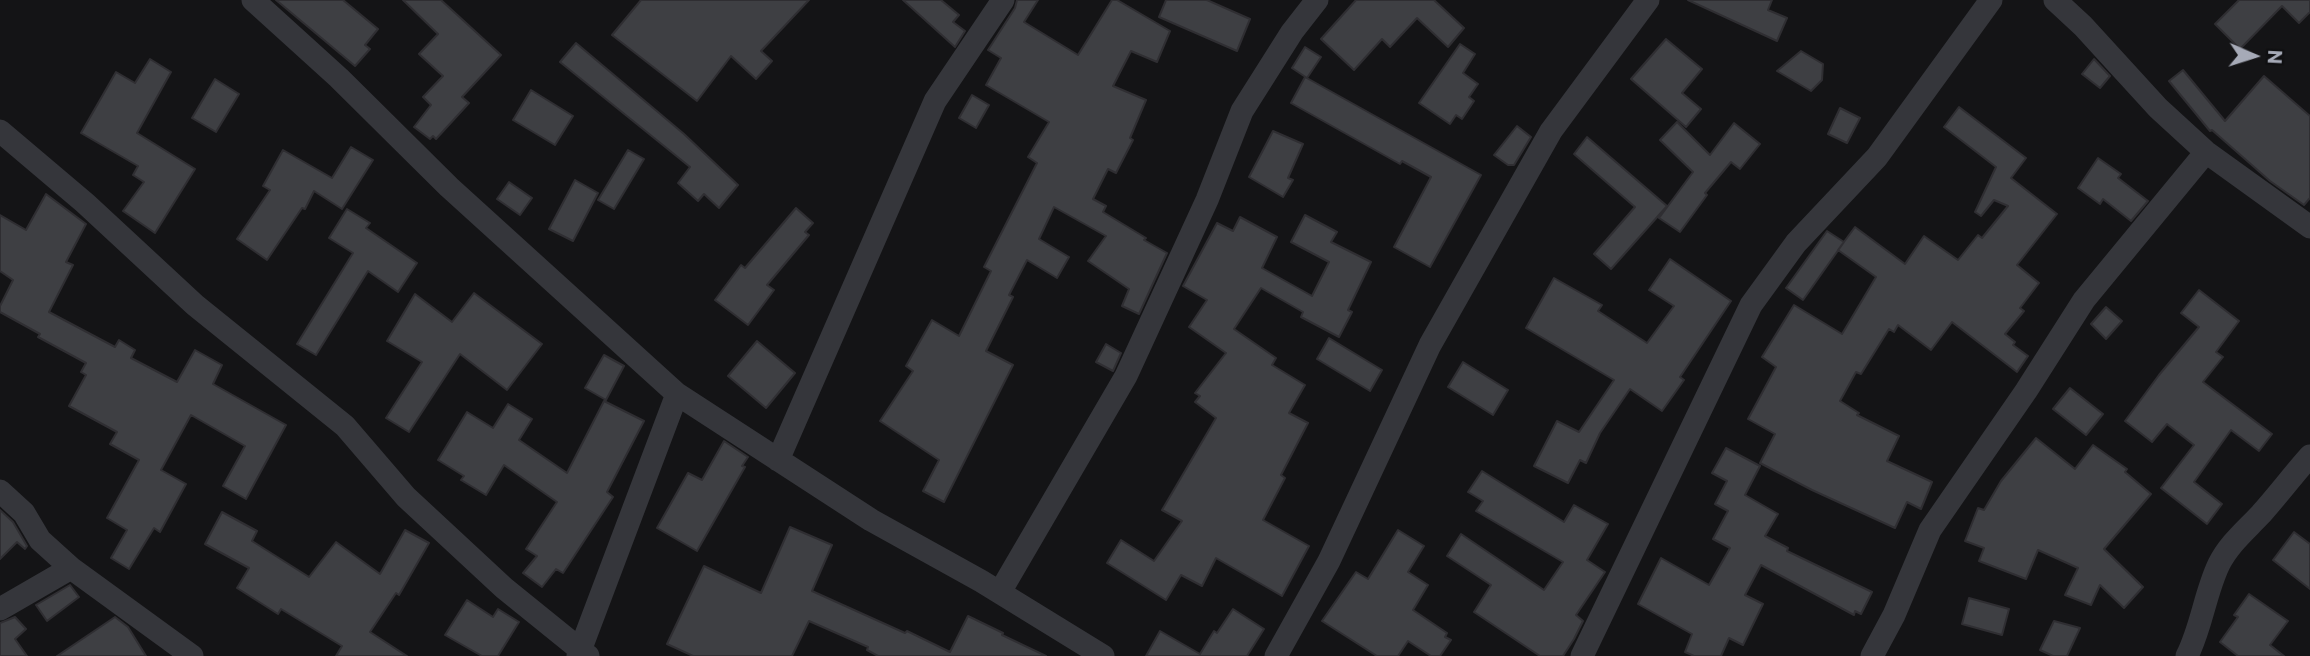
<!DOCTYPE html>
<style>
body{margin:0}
#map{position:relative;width:2310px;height:656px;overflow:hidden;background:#141416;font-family:Commissioner,sans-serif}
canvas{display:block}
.north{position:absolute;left:2219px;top:21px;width:70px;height:70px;-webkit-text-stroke:5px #0f0f11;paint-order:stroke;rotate:93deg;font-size:19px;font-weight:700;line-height:28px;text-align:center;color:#a6aab7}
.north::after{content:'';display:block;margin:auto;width:24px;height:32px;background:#a6aab7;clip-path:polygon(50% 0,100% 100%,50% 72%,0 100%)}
</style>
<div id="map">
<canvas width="2310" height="656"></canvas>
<div class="north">N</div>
</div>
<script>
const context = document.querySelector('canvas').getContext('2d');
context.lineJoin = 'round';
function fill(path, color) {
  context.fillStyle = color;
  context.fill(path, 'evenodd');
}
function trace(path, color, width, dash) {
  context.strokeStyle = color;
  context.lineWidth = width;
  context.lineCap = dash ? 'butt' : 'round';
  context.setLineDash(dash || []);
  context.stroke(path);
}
const building = new Path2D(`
 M276,0H343L378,29L365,45L370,49L355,66Z
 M403,0H441L501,55L462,97L469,103L436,139L433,136L430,139L414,127L431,105L423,97L443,76L419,54L438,34Z
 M641,0H809L761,51L772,61L756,79L731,56L697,101L612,35Z
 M903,0H941L959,15L953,22L965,31L955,47Z
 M1017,0H1038L1024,22L1078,55L1112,0H1117L1170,31L1157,62L1131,51L1113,86L1146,100L1130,138L1133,140L1116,173L1108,169L1093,199L1106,206L1103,212L1146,238L1144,240L1167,253L1139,314L1122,306L1129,289L1088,261L1106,236L1054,207L1039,239L1069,257L1057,278L1027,260L1009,295L1013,297L986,351L1013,365L944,502L923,491L939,460L880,421L913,371L906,366L932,320L959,336L991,271L984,267L1037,163L1028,157L1049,122L986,85L1001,58L988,50L1015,8Z
 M1166,0H1207L1250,19L1237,51L1159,17Z
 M1356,0H1434L1464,28L1448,47L1417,18L1390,47L1382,39L1354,70L1321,39Z
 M1688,0H1772L1768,10L1787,18L1777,41Z
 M2239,0H2310V12L2299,23L2282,6L2240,49L2215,24Z
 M1666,39L1702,69L1682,93L1701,109L1686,127L1631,79Z
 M576,43L684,134L738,185L719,208L704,194L698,201L678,183L690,167L560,62Z
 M1460,44L1475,54L1463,73L1478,84L1469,97L1474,101L1462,119L1456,115L1450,124L1419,103Z
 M1305,47L1321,57L1307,78L1292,68Z
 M1801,51L1823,64L1822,80L1811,91L1777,71Z
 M150,59L171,72L137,133L195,169L155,233L123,211L144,182L133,175L138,166L81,133L116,72L135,83Z
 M2094,59L2110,76L2100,88L2082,74Z
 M2183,70L2225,121L2264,76L2310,116V198L2304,205L2270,181L2212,130L2210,131L2169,81Z
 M1305,77L1481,175L1430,267L1394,247L1431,177L1402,161L1400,164L1291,103Z
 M215,79L239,94L216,132L192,118Z
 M531,90L573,116L555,145L513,120Z
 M972,95L989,105L976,128L959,118Z
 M1959,107L2026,158L2011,178L2057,214L2017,265L2039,283L2020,308L2024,311L2005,334L2015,342L2013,345L2028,356L2017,372L1952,322L1931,350L1898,325L1894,332L1889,329L1861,374L1856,372L1840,401L1859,413L1857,415L1899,436L1887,461L1932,482L1921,509L1907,502L1895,528L1812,490L1760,463L1775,434L1748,419L1776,367L1762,357L1794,305L1842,334L1876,277L1838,250L1855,227L1905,264L1924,236L1958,260L1978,235L1982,238L2008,206L1994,200L1981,216L1975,212L1996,167L1944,127Z
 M1840,108L1860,118L1847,143L1828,134Z
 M1677,122L1710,155L1734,123L1760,144L1740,169L1731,162L1705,193L1707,195L1680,232L1659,218L1693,172L1660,140Z
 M1517,126L1531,137L1514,165H1508L1494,155Z
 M1273,131L1303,144L1288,178L1293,180L1283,197L1249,177Z
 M1587,137L1667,206L1611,269L1594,254L1635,207L1574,154Z
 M351,147L373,160L342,209L314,191L305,209L302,208L267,260L237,239L270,190L263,186L283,150L332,178Z
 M628,150L644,159L614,209L598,200Z
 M2098,158L2121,174L2118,178L2148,201L2131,221L2103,199L2100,204L2078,188Z
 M575,180L598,193L573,241L549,229Z
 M509,182L532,198L520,215L497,199Z
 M46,194L86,224L66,262L73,265L49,312L115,347L119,340L135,350L131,358L177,382L195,350L222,365L213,384L286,425L246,499L223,486L245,446L191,415L161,470L186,484L160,532L154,528L129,569L111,558L127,530L107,518L139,460L110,444L117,432L69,406L86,375L81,372L86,363L38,337L40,334L0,312V306L13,280L0,271V215L26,230Z
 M796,208L813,223L805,232L809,235L767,285L774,290L748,325L715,300L741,265L745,268Z
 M347,209L370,223L366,228L417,263L398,292L368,271L316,355L297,344L353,253L329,238Z
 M1305,215L1337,232L1331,242L1371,262L1348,310L1352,312L1339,337L1301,317L1303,312L1261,288L1234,329L1276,358L1272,365L1305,385L1289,413L1308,423L1281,475L1285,478L1263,520L1309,546L1282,596L1216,558L1202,586L1181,575L1166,600L1107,563L1121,540L1154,561L1182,521L1162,510L1216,418L1195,402L1200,396L1195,393L1226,353L1189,327L1207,300L1183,286L1217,223L1233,231L1240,217L1277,237L1262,268L1312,296L1329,262L1291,242Z
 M1827,231L1844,242L1803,300L1786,288Z
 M1670,259L1731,301L1680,377L1684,380L1662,411L1630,389L1600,433L1586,463L1580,460L1568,483L1534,466L1557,421L1579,432L1614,380L1526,328L1554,278L1602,305L1598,311L1647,343L1674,306L1649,290Z
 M2199,290L2239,321L2216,352L2223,357L2203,382L2272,434L2259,451L2231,430L2194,482L2222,504L2207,524L2161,488L2194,445L2167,424L2152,442L2125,421L2159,375L2199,327L2181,313Z
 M474,293L542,344L507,390L460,354L409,432L386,418L422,362L387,341L415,294L452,322Z
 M2106,307L2122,321L2106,339L2091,324Z
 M1329,338L1382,370L1370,391L1317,359Z
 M757,341L795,373L766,408L728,376Z
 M1106,344L1121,353L1113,371L1096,362Z
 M604,355L624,366L606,400L585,388Z
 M1463,362L1508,390L1493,415L1448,387Z
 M2070,388L2103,414L2086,435L2053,409Z
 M604,401L644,421L607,492L613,497L563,573L556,569L542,587L523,573L537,556L526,549L557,502L504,465L486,495L461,480L464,476L438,460L467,412L493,428L508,404L532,419L519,440L567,473Z
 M2036,438L2075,469L2093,445L2127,469L2125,472L2151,494L2104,549L2143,587L2124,608L2100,585L2091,605L2065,595L2078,568L2038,550L2026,579L1979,561L1984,548L1965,541L1978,508L1984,510L2001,481Z
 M724,441L748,457L742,466L745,467L697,551L657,528L688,473L702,480Z
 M1726,448L1760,466L1745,495L1778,514L1765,536L1788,548L1787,551L1872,592L1861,614L1855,611L1854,615L1761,565L1745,595L1763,604L1743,645L1729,638L1721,656H1694L1685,652L1692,634L1638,604L1661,558L1709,585L1730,548L1713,539L1728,511L1715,504L1727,481L1712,473Z
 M1482,471L1564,522L1574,505L1608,524L1587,560L1605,572L1576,615L1583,621L1574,639L1563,656H1540L1474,612L1491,585L1447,556L1461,534L1544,590L1563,562L1476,511L1483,501L1468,492Z
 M0,510L13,522L27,546L25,549L17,542L0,559Z
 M222,512L257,531L252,541L309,577L336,542L380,574L405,530L429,543L399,595L396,593L370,632L407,656H336L342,646L281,609L278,614L237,588L249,568L205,544Z
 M790,527L832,545L812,591L905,633L907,631L950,652L968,616L1003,633L1002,635L1046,656H878L867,650L868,647L809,621L792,656H693L667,644L704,566L761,593Z
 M1398,530L1424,546L1408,572L1428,585L1413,610L1447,633L1445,637L1451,640L1440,656H1431L1408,641L1398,656H1377L1322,621L1356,572L1368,579Z
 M2294,532L2310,544V589L2273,560Z
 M70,585L79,597L47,621L36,605Z
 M2249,594L2288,621L2270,645L2284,656H2238L2220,642L2238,617L2234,615Z
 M1969,598L2009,609L2002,635L1962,624Z
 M467,600L493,617L498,609L519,622L498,656H482L445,635Z
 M1233,609L1264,629L1247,656H1146L1160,631L1200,654L1214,631L1217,633Z
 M15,617L26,629L15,639L27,656H0V623Z
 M115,617L128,627L146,656H57Z
 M2054,621L2080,628L2067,656H2053L2040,650Z`);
fill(building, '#3e3f43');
trace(building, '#2f2e32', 2);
trace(new Path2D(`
 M253,0L339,78L449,187L677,394L871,520L981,581L1103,656
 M2055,0L2083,26L2158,108L2206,152L2310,227
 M0,131L85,203L195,305L345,426L406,497L504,588L588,656
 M778,460L935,101L1003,0
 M0,491L24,513L40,540L71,568L192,656
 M1000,592L1126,376L1207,200L1242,111L1292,32L1317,0
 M0,609L71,568
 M578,656L677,394
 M1276,656L1329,561L1430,345L1551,131L1648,0
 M1582,656L1751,305L1796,243L1877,157L1991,0
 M1872,656L1894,615L1930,530L2026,391L2084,300L2206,152
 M2187,656C2202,626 2205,593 2219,564C2229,544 2246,530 2261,514C2278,495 2293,475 2310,456`), '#35363b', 23);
</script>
